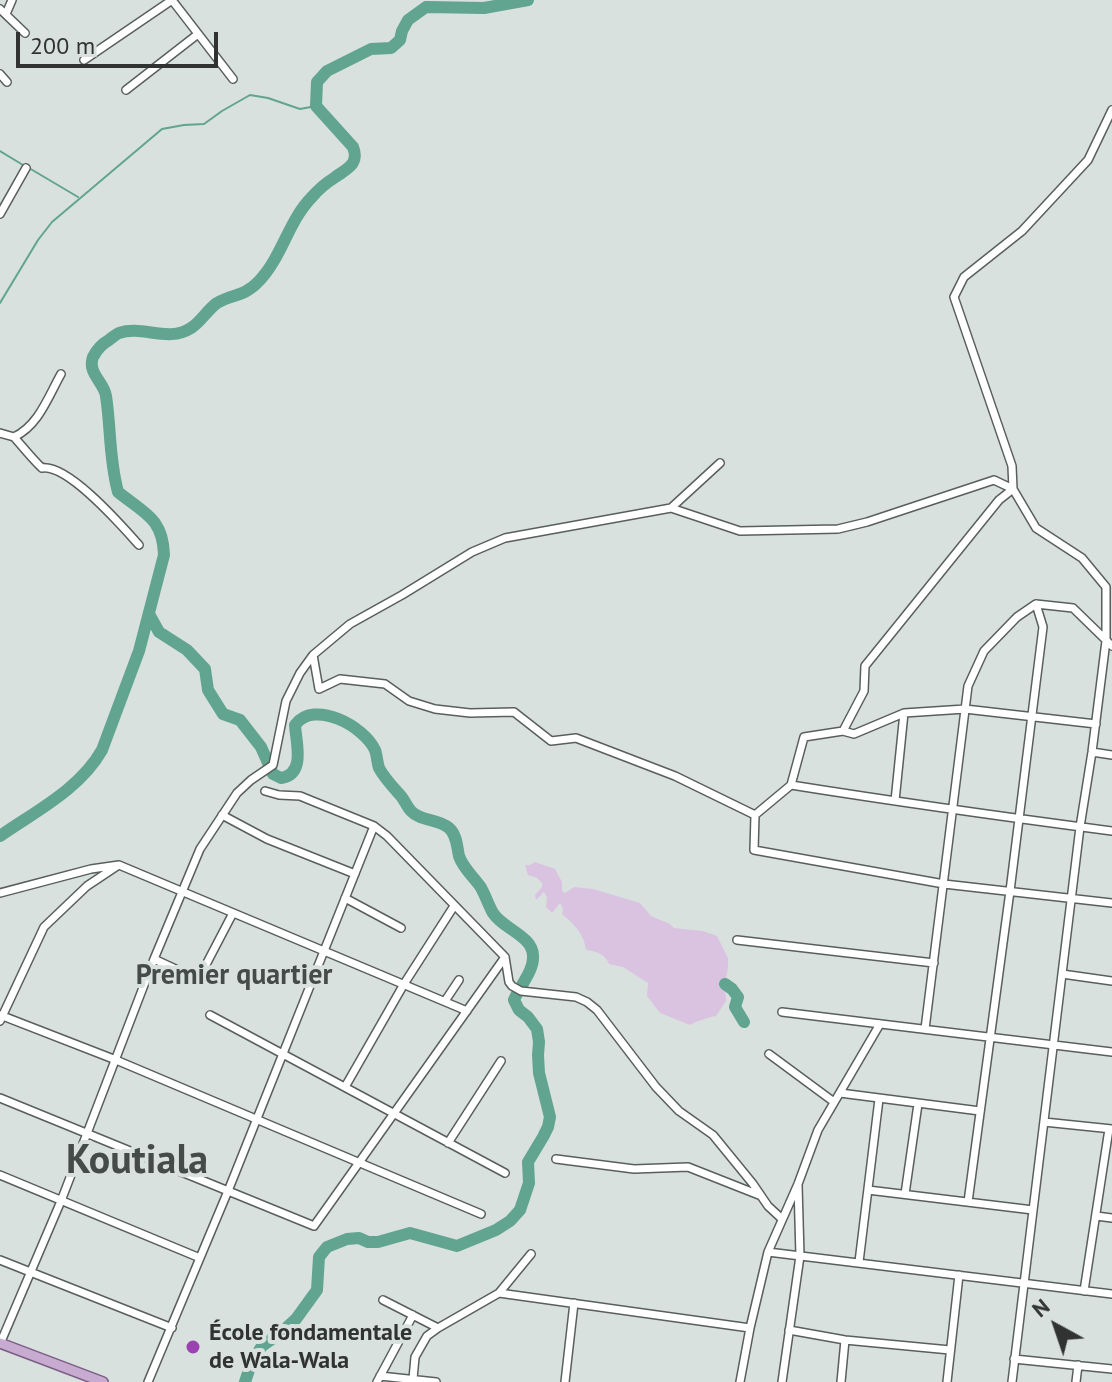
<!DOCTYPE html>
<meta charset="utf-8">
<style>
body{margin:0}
#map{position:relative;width:1112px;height:1382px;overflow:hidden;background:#d9e1de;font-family:"PT Sans",sans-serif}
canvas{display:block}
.north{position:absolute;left:1016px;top:1286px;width:80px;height:80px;-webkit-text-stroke:6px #d9e1de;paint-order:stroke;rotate:320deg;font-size:22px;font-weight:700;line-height:32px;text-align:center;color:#303332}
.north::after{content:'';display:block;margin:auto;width:28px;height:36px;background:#303332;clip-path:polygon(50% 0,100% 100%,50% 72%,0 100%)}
.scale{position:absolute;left:16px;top:32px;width:202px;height:36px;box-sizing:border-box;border:4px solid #303332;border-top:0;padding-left:10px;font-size:24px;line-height:28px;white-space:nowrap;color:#303332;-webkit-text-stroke:6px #d9e1de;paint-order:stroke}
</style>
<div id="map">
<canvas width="1112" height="1382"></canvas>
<div class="north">N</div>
<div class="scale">200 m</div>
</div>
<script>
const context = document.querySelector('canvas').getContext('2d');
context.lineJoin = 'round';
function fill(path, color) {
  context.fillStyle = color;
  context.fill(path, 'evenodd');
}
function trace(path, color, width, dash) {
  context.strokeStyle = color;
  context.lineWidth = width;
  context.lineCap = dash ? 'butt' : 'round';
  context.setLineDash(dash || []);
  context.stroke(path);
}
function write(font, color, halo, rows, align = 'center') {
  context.font = font + ' "PT Sans",sans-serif';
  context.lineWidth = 8;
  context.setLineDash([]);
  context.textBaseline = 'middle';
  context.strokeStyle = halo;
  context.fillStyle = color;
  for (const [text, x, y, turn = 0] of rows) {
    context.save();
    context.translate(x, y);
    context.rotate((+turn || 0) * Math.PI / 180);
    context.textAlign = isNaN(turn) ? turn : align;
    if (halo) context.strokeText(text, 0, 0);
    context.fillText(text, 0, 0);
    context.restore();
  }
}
fill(new Path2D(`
 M535,862L555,869L562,882V891L565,893L574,887L593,889L640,903L651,916L670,924L674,928L703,931L717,936L728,958V967L725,984L726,1001L716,1016C709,1017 697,1021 690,1025L660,1013L647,996L648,983L623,967L609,964C605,954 596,951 586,950C584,934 574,924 562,914L563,909L560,903L552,913L546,907L547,897L544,892L536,900L535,895L542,887V883L537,878L528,875L525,865H530Z`), '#dac3e0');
trace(new Path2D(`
 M0,151L23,165
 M29,168L78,197
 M0,303L38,240L52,222L162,129L184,125L204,124L222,111L250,95L268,98L300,109L316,106`), '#61a490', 2);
trace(new Path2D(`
 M149,614L159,632L187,650L205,669L208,690L223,714L240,720L261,747L273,774L281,778C306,774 296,743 295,725C314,699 364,726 375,750C377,755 377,762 379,768C385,779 393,787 401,796C405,801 407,807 411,811C421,822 438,818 449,828C457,835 457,847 459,856C463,868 472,875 480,886C485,894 488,904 493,913C503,929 533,936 533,956C534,971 519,987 514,1000L519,1010L528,1017L537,1029L539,1042L538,1055L539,1073L550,1117L548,1127L543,1137L528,1162L529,1183L520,1210L510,1221L496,1230L457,1246L410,1233L378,1242H368L359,1238L347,1239L327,1247L319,1257L317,1290L296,1319L283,1331L262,1346L252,1361L245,1382
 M0,836C36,811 80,789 102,750L139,651L164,555C163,518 144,513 118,492C109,459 111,429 106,396C104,382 87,373 93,357C97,349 102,344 109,340C110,339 118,333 119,333C143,325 168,343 191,328C201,322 207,310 217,303C233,293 243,298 259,281C282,257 288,222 311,198C317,191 326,183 334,178C346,169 360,165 353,147L316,106L317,82L327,71L371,49L391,48L400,40L402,31L408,20L426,7L484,8L528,0
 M725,984L732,989L738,997L735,1007L744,1022`), '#61a490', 12);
const minor = new Path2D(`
 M172,0L233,79
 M0,9L25,33
 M6,14L12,0
 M84,60L172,0
 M0,74L7,82
 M126,90L198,34
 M0,214L26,168
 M0,433L14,437C39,425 48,397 61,374
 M14,437C22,446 34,461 42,468C68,464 121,525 139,545
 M671,508L720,463
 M843,731L854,734L904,713L965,709L1096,724
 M1092,752L1112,755
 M791,785L804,737L843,731L864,691L865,666L999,500L1013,489L1012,466L954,297L964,277L1022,231L1088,160L1112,110
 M265,791L279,795L300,796L374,826L387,836L505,957L509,982L512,986L521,991L576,997L587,1002L597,1010L656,1087L679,1111L713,1135L753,1184L768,1206L782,1219
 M895,801L904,713
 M222,815L267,839L355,874
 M755,815L754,850L944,884L1112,903
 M0,893L91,869L119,865L467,1011
 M345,898L401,928
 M737,940L934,963
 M154,959L184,973
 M1062,974L1112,981
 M199,978L233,913
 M445,1001L459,980
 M782,1012L1112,1052
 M0,1015L116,1060L481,1214
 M210,1015L505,1173
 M0,1021L44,927L87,886L117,866
 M925,1029L968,686L984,651L1017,617L1036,604L1073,608L1112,646
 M769,1054L834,1102
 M345,1087L404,984L454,906
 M840,1093L980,1111
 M0,1098L314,1226L505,957
 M1044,1122L1112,1129
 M448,1143L501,1061
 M556,1159L634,1169L688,1167L759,1195
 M0,1175L200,1258
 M868,1190L1033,1210
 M905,1194L918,1104
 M968,1202L1010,891L1043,627L1036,604
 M1096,1216L1112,1218
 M768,1252L1112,1294
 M0,1260L172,1328
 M859,1262L879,1099
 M1084,1291L1109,1129
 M499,1293L750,1328
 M383,1300L438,1328
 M789,1330L845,1340L950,1350
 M0,1344L61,1201L154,959L200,849L237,793L251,780L273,765L286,701L300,673L313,655
 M1014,1359L1112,1369
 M380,1376L436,1382
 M413,1379L415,1357L427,1336L438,1328L499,1293L531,1254
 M148,1382L228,1191L374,826
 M377,1382L413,1315
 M565,1382L574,1303
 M740,1382L750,1328L768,1252L798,1184L818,1130L880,1024
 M782,1382L800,1256L798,1185
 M841,1382L845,1340
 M947,1382L959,1275
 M1012,1382L1080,827L1092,752L1106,641V587L1082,558L1036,528L1013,489L994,480L867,522L838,529L740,531L671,508L505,538L472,552L402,595L350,624L313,655L319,689L340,679L385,684L409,701L435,709L470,713L514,712L551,741L576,738L675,776L755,815L791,785C898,802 1005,817 1112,831
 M1076,1382L1078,1365`);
const major = new Path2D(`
 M0,1343L103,1382`);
trace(minor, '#585f5d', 10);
trace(major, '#7b5d85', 12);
trace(minor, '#fff', 7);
trace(major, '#c8abd0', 9);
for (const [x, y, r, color] of [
 [193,1347,8,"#9a43b0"]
]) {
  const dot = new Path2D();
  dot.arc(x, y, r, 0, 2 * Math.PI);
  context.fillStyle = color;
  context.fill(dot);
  trace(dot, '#d9e1de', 3);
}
write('bold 24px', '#303332', '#d9e1de', [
 ["École fondamentale",209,1333],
 ["de Wala-Wala",209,1361]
], 'left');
write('bold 28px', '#444b48', '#d9e1de', [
 ["Premier quartier",234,976]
]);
write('bold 40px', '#444b48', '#d9e1de', [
 ["Koutiala",137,1162]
]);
</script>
